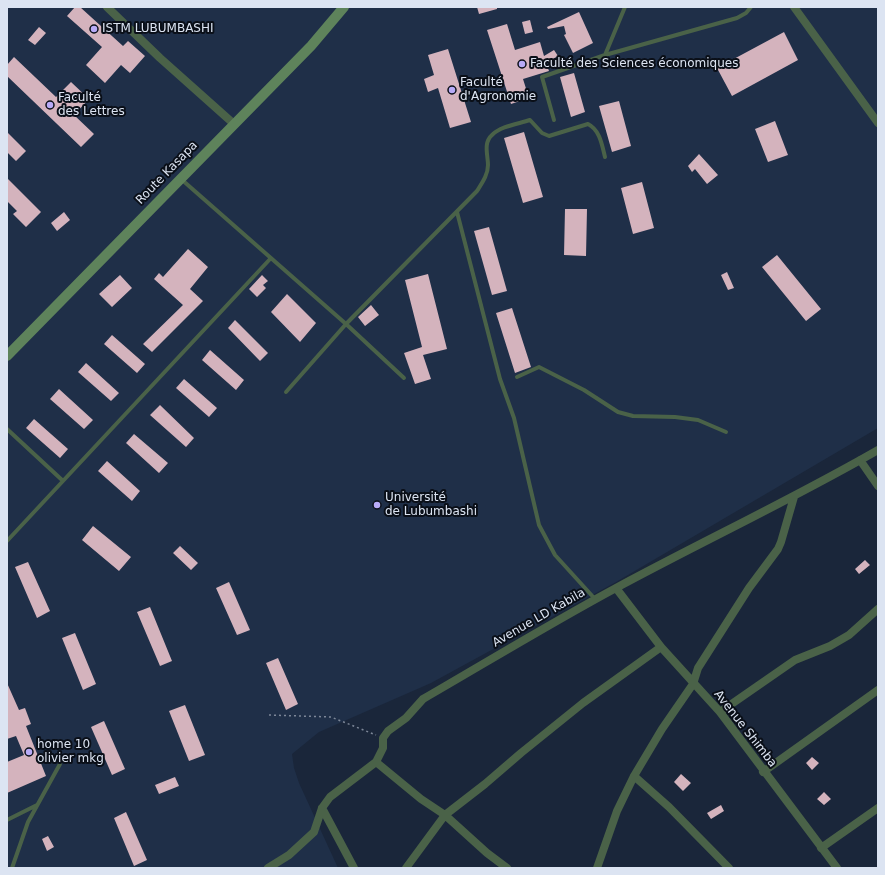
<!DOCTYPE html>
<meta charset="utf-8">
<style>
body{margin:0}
#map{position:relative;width:885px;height:875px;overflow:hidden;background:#1a263a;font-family:"DejaVu Sans",sans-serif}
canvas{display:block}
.frame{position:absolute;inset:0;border:8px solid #dce4f2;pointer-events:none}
</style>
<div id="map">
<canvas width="885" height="875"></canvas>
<div class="frame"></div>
</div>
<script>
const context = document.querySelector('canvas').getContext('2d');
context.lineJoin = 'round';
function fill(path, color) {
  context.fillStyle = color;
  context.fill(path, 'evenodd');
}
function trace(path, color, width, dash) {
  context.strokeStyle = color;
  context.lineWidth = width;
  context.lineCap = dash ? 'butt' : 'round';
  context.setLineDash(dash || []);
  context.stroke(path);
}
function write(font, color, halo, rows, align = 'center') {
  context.font = font + ' "DejaVu Sans",sans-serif';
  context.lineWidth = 4;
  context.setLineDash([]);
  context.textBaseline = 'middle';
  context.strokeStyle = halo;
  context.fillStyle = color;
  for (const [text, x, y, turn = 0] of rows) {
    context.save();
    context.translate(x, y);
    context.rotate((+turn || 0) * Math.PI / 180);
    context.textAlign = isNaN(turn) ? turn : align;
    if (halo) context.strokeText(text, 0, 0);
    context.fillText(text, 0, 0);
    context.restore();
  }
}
fill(new Path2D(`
 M7,7H878V428L616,582L431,683L319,732L292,754L294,768L299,783L338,868H7Z`), '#1f2f48');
fill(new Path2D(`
 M75,7H80L123,46L128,41L145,56L130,73L121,65L105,83L86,65L102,47L67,16Z
 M477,7H497V9L479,14Z
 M579,12L593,43L573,53L564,35L566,34L564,26L548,29L547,27Z
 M530,20L533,32L525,34L522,22Z
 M507,24L515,50L540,42L544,56L554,50L558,56L546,63L549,71L523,79L529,98L511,104L487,30Z
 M39,27L46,33L35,45L28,40Z
 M784,32L798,60L732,96L717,68Z
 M448,49L471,122L450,128L438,88L428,92L424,79L434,75L428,55Z
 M14,57L56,97L71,82L89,99L74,115L94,134L81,147L7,76V65Z
 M574,73L585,112L571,117L560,77Z
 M619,101L631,146L612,152L599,106Z
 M775,121L788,155L768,162L755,129Z
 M7,132L26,151L16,161L7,152Z
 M524,132L543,197L523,203L504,138Z
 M699,154L718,175L707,184L695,169L692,172L688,166Z
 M7,178L41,212L26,227L13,214L17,211L7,201Z
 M642,182L654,228L633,234L621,188Z
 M565,209H587L586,256L564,255Z
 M64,212L70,220L57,231L51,223Z
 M489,227L507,291L492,295L474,231Z
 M188,249L208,267L190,289L203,301L152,352L143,344L183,305L154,279L159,273L163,277Z
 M777,255L821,309L806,321L762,267Z
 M727,272L734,288L728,290L721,275Z
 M428,274L447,349L423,355L431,379L415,384L404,353L422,347L405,280Z
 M120,275L132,288L112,307L99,294Z
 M262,275L268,281L263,285L266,288L257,297L249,289Z
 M287,294L316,323L300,342L271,312Z
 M371,305L379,315L365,326L358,317Z
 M512,308L531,367L515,373L496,313Z
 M235,320L268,353L260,361L228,328Z
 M112,335L145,364L137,373L104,344Z
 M210,350L244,380L236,390L202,360Z
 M86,363L119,393L111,401L78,372Z
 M184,379L217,408L209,417L176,388Z
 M59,389L93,420L84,429L50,399Z
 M160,405L194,438L186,447L150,415Z
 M34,419L68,449L60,458L26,428Z
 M134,434L168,463L159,473L126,443Z
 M107,461L140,491L132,501L98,471Z
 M93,526L131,557L119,571L82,540Z
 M180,546L198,563L191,570L173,553Z
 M865,560L870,565L859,574L855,569Z
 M28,562L50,611L37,618L15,567Z
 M229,582L250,630L237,635L216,588Z
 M150,607L172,661L160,666L137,612Z
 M75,633L96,684L83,690L62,638Z
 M278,658L298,704L286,710L266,663Z
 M7,683L19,710L25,708L31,724L26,726L46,776L7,793V762L24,755L16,736L7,739Z
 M185,705L205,755L189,761L169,711Z
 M104,721L125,769L112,775L91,727Z
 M812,757L819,763L812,770L806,763Z
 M681,774L691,783L683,791L674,782Z
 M175,777L179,786L159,794L155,785Z
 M824,792L831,799L824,805L817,799Z
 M721,805L724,811L711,819L707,813Z
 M126,812L147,860L134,866L114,818Z
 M48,836L54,847L47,851L42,839Z`), '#d4b3bd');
trace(new Path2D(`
 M269,715L331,717L376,735`), '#7d8798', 1.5, [2, 3]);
trace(new Path2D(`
 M605,55L625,7
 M554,120L542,77L605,55L737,18L746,13L751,7
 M181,179L346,324L477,191C482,183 488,175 488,165C488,155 483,143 492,135C501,126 518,124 530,120L542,133L549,136L588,124C600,130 602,145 605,157
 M457,212L500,379L514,418L539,525L555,555L595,599
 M517,377L539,367L584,390L618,412L633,416L675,417L698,420L726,432
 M286,392L346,324L404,378
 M7,429L62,480
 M7,541L271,258
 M7,820L37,805
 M12,868L28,822L60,764`), '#4a6248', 4);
trace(new Path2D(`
 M107,7L160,58L234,124
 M794,7L878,123
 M860,460L878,486
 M616,588L661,647L720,712L837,868
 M720,712L795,660L830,646L849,635L878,609
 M376,762L421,799L445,815L487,853L507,868
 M763,772L878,690
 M634,776L669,807L729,868
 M322,808L354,868
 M821,848L878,808
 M268,868L289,855L314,832L322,808L330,797L376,762L383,748V738L388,731L406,718L423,699C487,662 551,623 616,588C703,541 793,499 878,450
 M406,868L445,815L485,784L521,753L583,703L661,647
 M597,868L617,811L634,776L662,729L693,684L698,668L749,588L778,549L781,542L794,497`), '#4a6248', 8);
trace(new Path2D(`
 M7,356L311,46L344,7`), '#5e835b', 10);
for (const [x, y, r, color] of [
 [94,29,4,"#b8abf7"],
 [522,64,4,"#b8abf7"],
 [452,90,4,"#b8abf7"],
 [50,105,4,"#b8abf7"],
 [377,505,4,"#b8abf7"],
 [29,752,4,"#b8abf7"]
]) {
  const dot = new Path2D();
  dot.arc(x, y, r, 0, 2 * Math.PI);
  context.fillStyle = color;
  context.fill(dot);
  trace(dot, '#0a0f18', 1.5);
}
write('12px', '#dce4f2', '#0a0f18', [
 ["ISTM LUBUMBASHI",102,29],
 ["Faculté des Sciences économiques",530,64],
 ["Faculté",460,83],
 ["d'Agronomie",460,97],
 ["Faculté",58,98],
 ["des Lettres",58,112],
 ["Université",385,498],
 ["de Lubumbashi",385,512],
 ["home 10",37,745],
 ["olivier mkg",37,759]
], 'left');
write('12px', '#dce4f2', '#0a0f18', [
 ["Route Kasapa",167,173,-46],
 ["Avenue LD Kabila",539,618,-30],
 ["Avenue Shimba",745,729,52]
]);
</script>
